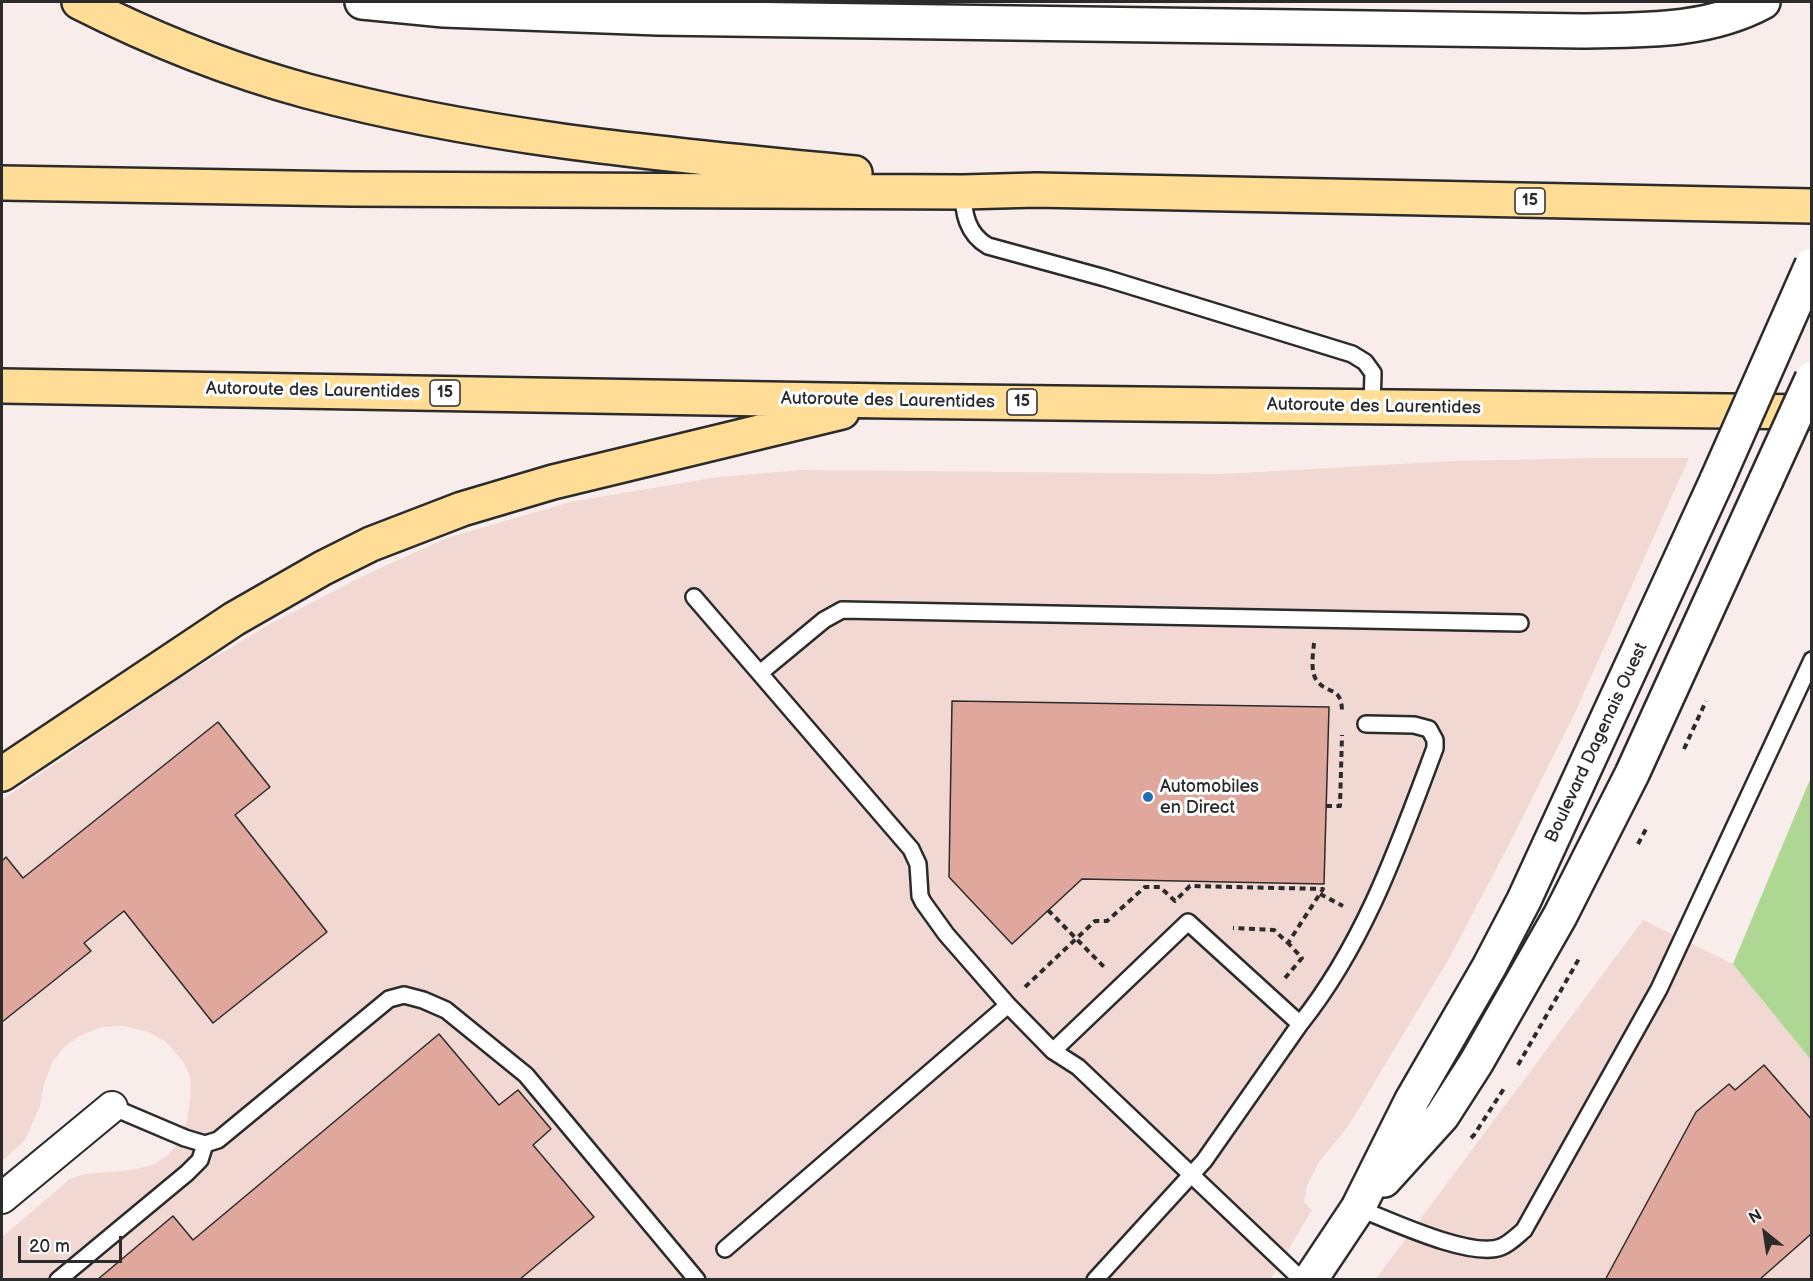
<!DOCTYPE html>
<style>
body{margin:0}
#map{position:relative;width:1813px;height:1281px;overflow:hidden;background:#f9edeb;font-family:"Balsamiq Sans",sans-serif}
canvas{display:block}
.frame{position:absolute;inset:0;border:3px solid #2b2b2b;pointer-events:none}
.north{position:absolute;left:1735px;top:1203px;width:60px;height:60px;-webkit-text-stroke:4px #fff;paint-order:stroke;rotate:330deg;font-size:16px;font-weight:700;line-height:24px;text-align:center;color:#2b2b2b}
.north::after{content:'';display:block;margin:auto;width:21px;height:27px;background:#2b2b2b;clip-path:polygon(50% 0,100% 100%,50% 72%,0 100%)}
.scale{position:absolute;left:18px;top:1236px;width:104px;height:27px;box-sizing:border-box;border:3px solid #2b2b2b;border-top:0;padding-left:8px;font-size:18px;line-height:21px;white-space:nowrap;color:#2b2b2b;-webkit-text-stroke:4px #fff;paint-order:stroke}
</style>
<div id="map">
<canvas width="1813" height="1281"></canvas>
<div class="frame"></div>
<div class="north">N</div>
<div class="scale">20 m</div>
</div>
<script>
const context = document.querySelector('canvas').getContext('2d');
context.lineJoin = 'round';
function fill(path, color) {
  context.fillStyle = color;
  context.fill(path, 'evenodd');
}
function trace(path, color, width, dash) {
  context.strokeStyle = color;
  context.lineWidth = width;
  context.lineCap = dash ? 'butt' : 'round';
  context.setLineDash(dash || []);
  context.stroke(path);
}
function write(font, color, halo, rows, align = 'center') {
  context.font = font + ' "Balsamiq Sans",sans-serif';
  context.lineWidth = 6;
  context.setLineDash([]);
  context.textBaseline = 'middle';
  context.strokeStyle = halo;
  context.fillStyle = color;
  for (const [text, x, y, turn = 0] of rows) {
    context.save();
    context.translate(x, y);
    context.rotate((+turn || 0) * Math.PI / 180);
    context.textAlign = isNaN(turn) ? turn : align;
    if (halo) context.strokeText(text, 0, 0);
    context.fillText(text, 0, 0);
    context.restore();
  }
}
fill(new Path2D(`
 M1597,458H1689L1573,717L1504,854L1450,957L1404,1033L1349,1125L1319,1162L1307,1185L1304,1202L1312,1210L1271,1279H2V1237L70,1179L85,1174L131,1170L153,1165L168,1155L177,1145L187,1121L191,1094L190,1076L183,1061L166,1042L148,1032L123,1026L102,1027L81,1035L64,1047L52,1063L44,1084L40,1106L25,1140L2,1161V800L186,674L272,623L365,575L447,538L570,502L718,477L801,470L1223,474L1453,461Z
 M1643,920L1733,964L1811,1060V1279L1375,1280Z`), '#f2d8d3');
fill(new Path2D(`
 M1811,777L1812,1060H1811L1733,964Z`), '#afd794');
const building = new Path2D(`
 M952,701L1329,707L1324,884L1082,879L1012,944L949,877Z
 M218,722L270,787L235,815L327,932L213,1023L124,911L84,943L91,951L2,1022V861L6,857L23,878Z
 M439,1034L499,1105L518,1090L551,1129L533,1145L594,1217L519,1280H97L173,1216L193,1240Z
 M1764,1065L1812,1120V1236L1810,1235L1759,1280H1605L1696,1112L1729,1084L1735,1090Z`);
fill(building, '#e0a79c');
trace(building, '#2b2b2b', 1.5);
const service = new Path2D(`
 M963,189C963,213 967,234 988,246L1105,278L1352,354L1365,362L1373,373L1372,406
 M694,597L911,849L918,864L920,896L923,902L946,934L1008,1005
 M760,673L824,620L842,610L1520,623
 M1300,1024C1365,943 1399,844 1435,748V740L1429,729L1414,725L1366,724
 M112,1107L185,1138L205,1144L218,1140L389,999L404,995L423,1000L446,1010L526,1075L697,1280
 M1358,1208C1389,1220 1471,1259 1501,1247C1509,1244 1517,1236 1524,1230L1659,989L1812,660
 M725,1249L1008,1005L1053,1051
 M58,1280L187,1173L200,1160L205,1144
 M1095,1280L1191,1175L1204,1161L1300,1024L1188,922L1053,1051L1078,1067L1302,1280`);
const minor = new Path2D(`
 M2,1198L112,1107`);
const secondary = new Path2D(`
 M362,2L444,10L658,18L1583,31C1644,30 1707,32 1763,2
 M1384,1180L1442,1116L1476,1063L1560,916L1632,774L1766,480
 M1310,1280L1358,1208L1412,1100L1489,967L1524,900L1717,480`);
const motorway = new Path2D(`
 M79,2C150,38 230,70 307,91C486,139 671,155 855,173
 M2,183L351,189L963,192L1036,190L1812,206
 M2,386L888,401L1812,412
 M2,774L234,619L323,568L371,544L462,509L553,482L842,412`);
trace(service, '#2b2b2b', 20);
trace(minor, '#2b2b2b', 34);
trace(secondary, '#2b2b2b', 38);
trace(motorway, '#2b2b2b', 38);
trace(new Path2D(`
 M1314,643C1313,654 1310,672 1317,681C1328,695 1342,686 1342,712
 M1684,749L1706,701
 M1326,806H1340L1342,735
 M1638,844L1646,829
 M1320,894L1343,906
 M1048,910L1105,968
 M1285,978L1302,958L1288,943
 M1025,987L1095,921H1107L1145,887H1160L1175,901L1190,886L1323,889L1288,943L1274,930L1233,928
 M1518,1065L1580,957
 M1471,1138L1474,1135L1505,1087`), '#2b2b2b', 4, [6, 4.5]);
trace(service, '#fff', 15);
trace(minor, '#fff', 30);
trace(secondary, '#fff', 33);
trace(motorway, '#ffdd96', 33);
const secondaryBridge = new Path2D(`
 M1717,480L1812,265
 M1766,480L1812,379`);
trace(secondaryBridge, '#2b2b2b', 38, []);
trace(secondaryBridge, '#fff', 33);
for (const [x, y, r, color] of [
 [1148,797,6,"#1f6fb2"]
]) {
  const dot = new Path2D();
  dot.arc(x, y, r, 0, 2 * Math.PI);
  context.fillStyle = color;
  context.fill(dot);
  trace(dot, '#fff', 2);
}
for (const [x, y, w] of [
 [1530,201,30],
 [445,393,30],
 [1022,402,30]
]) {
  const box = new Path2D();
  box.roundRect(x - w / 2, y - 13, w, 26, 4.5);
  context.fillStyle = '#fff';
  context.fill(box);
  trace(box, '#2b2b2b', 1.5);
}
write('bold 16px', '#2b2b2b', null, [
 ["15",1530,201],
 ["15",445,393],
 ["15",1022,402]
]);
write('18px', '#2b2b2b', '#fff', [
 ["Autoroute des Laurentides",313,391,1],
 ["Autoroute des Laurentides",888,401,1],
 ["Autoroute des Laurentides",1374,407,1],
 ["Boulevard Dagenais Ouest",1597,743,-65]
]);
write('18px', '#2b2b2b', '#fff', [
 ["Automobiles",1160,787],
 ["en Direct",1160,808]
], 'left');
</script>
